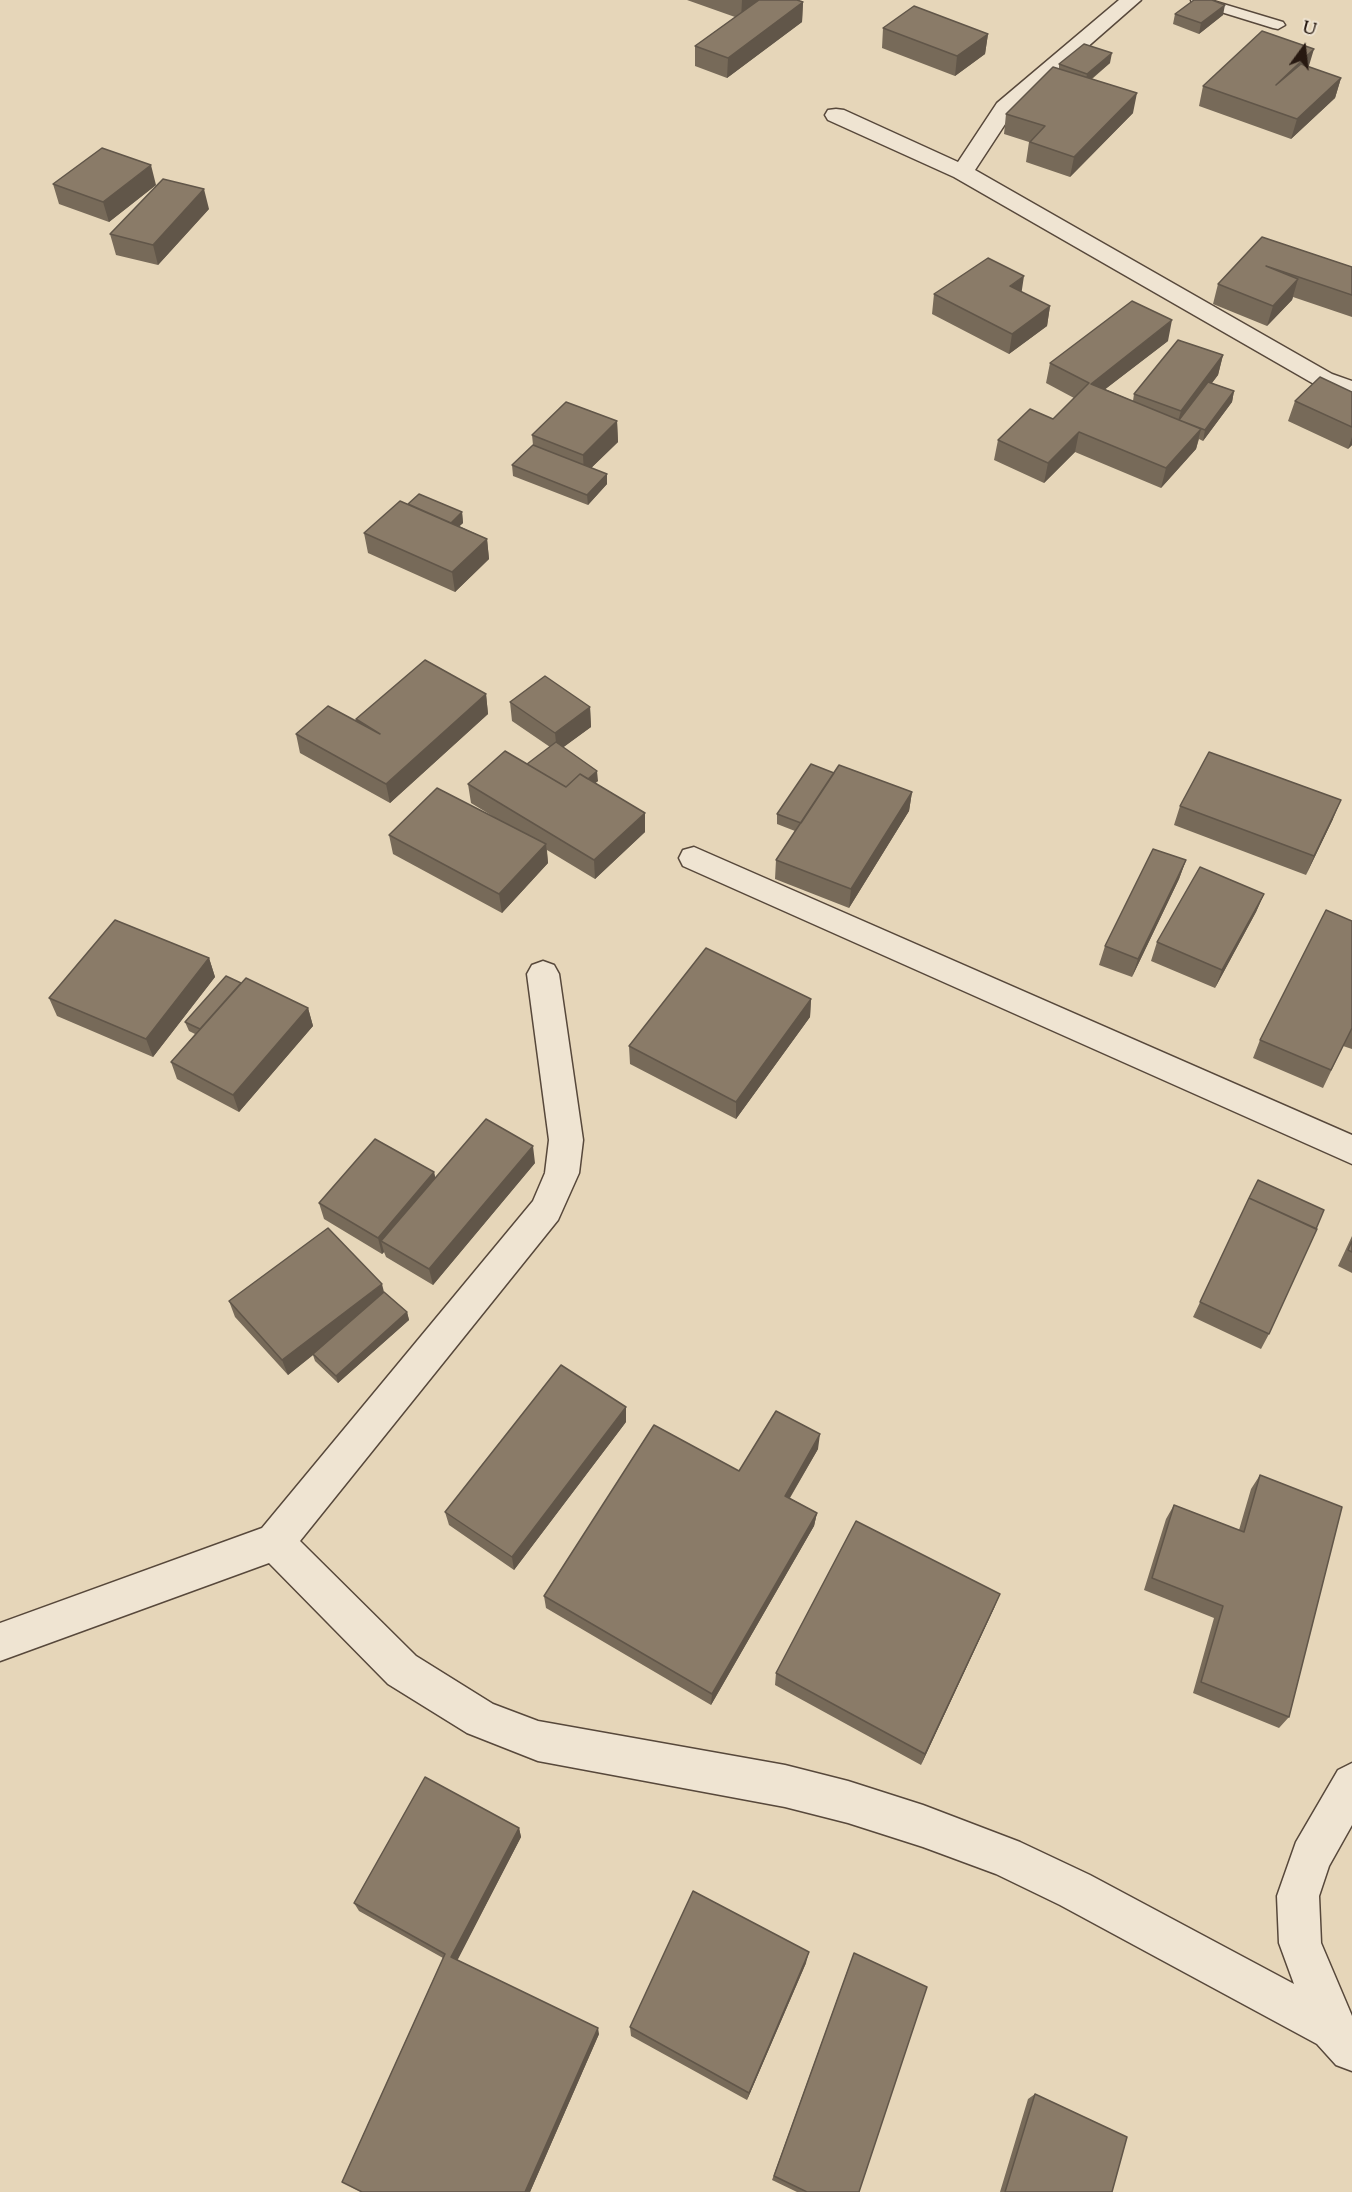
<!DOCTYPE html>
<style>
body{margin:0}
#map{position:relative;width:1352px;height:2192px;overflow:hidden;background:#e6d6b9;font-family:"Sorts Mill Goudy",serif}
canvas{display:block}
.north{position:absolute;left:1274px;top:18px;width:60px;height:60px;-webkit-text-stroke:4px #efe4d2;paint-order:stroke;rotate:15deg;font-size:16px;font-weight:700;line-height:24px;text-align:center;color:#271911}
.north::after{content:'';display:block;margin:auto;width:21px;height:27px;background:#271911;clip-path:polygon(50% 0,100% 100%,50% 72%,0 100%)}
</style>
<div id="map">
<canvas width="1352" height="2192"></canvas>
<div class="north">U</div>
</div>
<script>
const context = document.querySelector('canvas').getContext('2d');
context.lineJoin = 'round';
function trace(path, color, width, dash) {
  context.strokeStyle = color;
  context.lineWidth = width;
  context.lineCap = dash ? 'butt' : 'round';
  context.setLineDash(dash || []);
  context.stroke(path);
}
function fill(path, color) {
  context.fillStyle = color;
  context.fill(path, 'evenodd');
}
const service = new Path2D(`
 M1191,0H1210L1283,22L1285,25L1278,29L1273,28L1192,3Z`);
const minor = new Path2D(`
 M1119,0H1141L1013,112L975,170L1332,374L1352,381V398L1314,384L954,177L828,120L825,115L828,110L836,109L844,110L958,162L997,103Z
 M694,847L1352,1135V1164L683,866L679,858L683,850Z
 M543,961L554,965L559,974L583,1140L579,1173L558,1220L300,1541L416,1656L493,1704L538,1721L785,1765L848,1781L923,1805L1020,1842L1090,1875L1294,1984L1279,1943L1277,1896L1296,1842L1338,1770L1352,1763V1825L1329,1866L1319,1896L1321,1943L1352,2016V2071L1336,2065L1317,2044L1060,1905L996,1874L923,1847L848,1823L785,1807L538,1761L467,1733L388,1684L269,1563L0,1661V1623L262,1528L533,1201L545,1173L549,1140L527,974L532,965Z`);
trace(service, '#57483b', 3);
trace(minor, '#57483b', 3);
fill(service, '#efe4d2');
fill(minor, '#efe4d2');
fill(new Path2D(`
 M687,0H797L803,2L802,22L727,78L695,66V46L735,17Z
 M1175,14L1223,15L1199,34L1173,24Z
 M883,28L988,34L985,54L955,76L882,48Z
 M1110,63L1092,79L1133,113L1070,177L1026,162L1029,142L1004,134L1006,114L1059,68V64Z
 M1309,67L1341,78L1335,98L1291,139L1199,106L1203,86Z
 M53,184L156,185L109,222L59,204Z
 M209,209L158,265L116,255L110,234Z
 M1262,237L1352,267V317L1293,297L1292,300L1267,326L1213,304L1218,284Z
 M1022,292L1050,306L1047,326L1009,354L932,314L934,294Z
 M1168,341L1105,389L1133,401L1134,394L1223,355L1218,375L1212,383L1234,391L1232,402L1203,441L1199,439L1196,449L1161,488L1075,452L1044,483L994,460L998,440L1053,419L1074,398L1046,383L1050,363Z
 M1352,392V445L1348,449L1288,421L1295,401Z
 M617,421L618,442L591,468L607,484L588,505L513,476L512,465L533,445L532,435Z
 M408,504L462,512L463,523L459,526L487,539L489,559L455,592L368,553L364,533Z
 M486,694L488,714L390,803L300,753L296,734L356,721V719Z
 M510,702L590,707L591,727L563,747L598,781L595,783L645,832L595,879L547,850L548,863L502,913L393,854L389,835L494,817L471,803L468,784L527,764L550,747L512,721Z
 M834,773L912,792L909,811L849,908L775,879L776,860L795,831L777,824V814Z
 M1180,806L1333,819L1306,875L1174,825Z
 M1186,860L1179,879L1132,977L1099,965L1105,946Z
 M1264,894L1256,912L1215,988L1151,961L1157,942Z
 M1352,921V1049L1343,1046L1323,1088L1253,1058L1260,1040Z
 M209,958L215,977L153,1057L57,1016L49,998Z
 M241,983L308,1008L313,1026L239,1112L177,1079L171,1062L195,1034L189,1031L185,1022Z
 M811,999L810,1017L736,1119L630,1064L629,1046Z
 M535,1163L433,1285L386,1257L384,1252L382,1254L324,1219L319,1203L434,1172L435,1178Z
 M1258,1180L1269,1334L1261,1349L1193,1317Z
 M1352,1236V1273L1338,1266Z
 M384,1292L407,1312L409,1320L338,1383L315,1361L313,1355L288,1375L235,1317L229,1301Z
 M626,1422L514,1570L449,1525L445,1512Z
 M818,1449L790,1498L817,1513L814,1526L711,1705L546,1608L544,1596L739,1471Z
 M1260,1475L1289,1717L1279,1728L1193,1693L1214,1618L1144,1590L1166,1519L1174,1505L1239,1530L1251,1489Z
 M995,1606L921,1765L775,1685L776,1673Z
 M519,1828L521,1837L457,1960L599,2034L530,2192H361L342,2182L443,1958L359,1911L354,1903Z
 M851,1961L859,2192H797L772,2180Z
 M806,1963L747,2100L631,2036L630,2027Z
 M1035,2094L1112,2192H1000L1028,2099Z`), '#776a59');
fill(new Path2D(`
 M742,0H768L741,20Z
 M803,2L802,22L727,78L728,58Z
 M1225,5L1223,15L1199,34L1201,23Z
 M988,34L985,54L955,76L957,56Z
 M1314,49L1308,69L1276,85Z
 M1112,53L1110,63L1085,84L1087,74Z
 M1341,78L1335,98L1291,139L1297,119Z
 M1137,93L1133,113L1070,177L1074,157Z
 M151,165L156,185L109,222L103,202Z
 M204,189L209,209L158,265L153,245Z
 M1024,276L1021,296L1010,286Z
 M1298,279L1292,300L1267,326L1273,306Z
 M1050,306L1047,326L1009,354L1012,334Z
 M1172,320L1168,341L1086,404L1091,384Z
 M1223,355L1218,375L1182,422L1178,421L1181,411Z
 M1234,391L1232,402L1203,441L1205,430Z
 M617,421L618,442L584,475L583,455Z
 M1201,429L1196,449L1161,488L1166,468Z
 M1079,432L1075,452L1044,483L1048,463Z
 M1352,437V445L1348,449Z
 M607,474V484L588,505L587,495Z
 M462,512L463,523L446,539L445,529Z
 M487,539L489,559L455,592L452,572Z
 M486,694L488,714L390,803L386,784Z
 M590,707L591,727L557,752L555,733Z
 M597,771L598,781L567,806L566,796Z
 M912,792L909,811L849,908L851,889Z
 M1341,800L1333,819L1306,875L1314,856Z
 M645,813V832L595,879L594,860Z
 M546,844L548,863L502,913L499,894Z
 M1186,860L1179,879L1132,977L1138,959Z
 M1264,894L1256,912L1215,988L1222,970Z
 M209,958L215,977L153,1057L146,1039Z
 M811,999L810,1017L736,1119V1102Z
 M308,1008L313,1026L239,1112L233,1095Z
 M533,1146L535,1163L433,1285L429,1269Z
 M434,1172L438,1189L381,1241L384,1252L382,1254L378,1238Z
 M382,1284L386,1300L313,1354V1355L288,1375L282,1360Z
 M407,1312L409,1320L338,1383L336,1376Z
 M626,1407V1422L514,1570L512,1557Z
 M820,1434L818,1449L783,1509L785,1496Z
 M817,1513L814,1526L711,1705L712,1694Z
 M1000,1594L995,1606L921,1765L925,1754Z
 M519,1828L521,1837L455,1965L451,1957Z
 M809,1952L806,1963L747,2100L749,2093Z
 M598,2028L599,2034L530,2192H525Z`), '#615649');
const building = new Path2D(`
 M759,0H797L803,2L728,58L695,46Z
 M1194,0H1212L1225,5L1201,23L1175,14Z
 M914,6L988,34L957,56L883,28Z
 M1262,31L1314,49L1276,85L1301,64L1341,78L1297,119L1203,86Z
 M1084,44L1112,53L1087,74L1059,64Z
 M1053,67L1137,93L1074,157L1030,142L1045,126L1006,114Z
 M102,148L151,165L103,202L53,184Z
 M163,179L204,189L153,245L110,234Z
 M1262,237L1352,267V295L1266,266L1298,279L1273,306L1218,284Z
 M988,258L1024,276L1010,286L1050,306L1012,334L934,294Z
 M1132,301L1172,320L1091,384L1201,429L1166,468L1079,432L1048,463L998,440L1030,409L1053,419L1089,383L1050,363Z
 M1178,340L1223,355L1181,411L1134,394Z
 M1320,377L1352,392V427L1295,401Z
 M1208,382L1234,391L1205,430L1179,420Z
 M566,402L617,421L583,455L532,435Z
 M533,445L607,474L587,495L512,465Z
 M419,494L462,512L451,523L408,504Z
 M400,501L487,539L452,572L364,533Z
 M425,660L486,694L386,784L296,734L328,706L380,734L356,719Z
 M545,676L590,707L555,733L510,702Z
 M556,742L597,771L588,779L580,774L566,787L527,764Z
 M505,751L566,787L580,774L645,813L594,860L468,784Z
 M1209,752L1341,800L1314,856L1180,806Z
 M811,764L834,773L801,823L777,814Z
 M839,765L912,792L851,889L776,860Z
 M437,788L546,844L499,894L389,835Z
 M1153,849L1186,860L1138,959L1105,946Z
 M1200,867L1264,894L1222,970L1157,942Z
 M1326,910L1352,921V1028L1331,1070L1260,1040Z
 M115,920L209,958L146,1039L49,998Z
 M706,948L811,999L736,1102L629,1046Z
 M226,976L241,983L200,1029L185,1022Z
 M246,978L308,1008L233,1095L171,1062Z
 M486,1119L533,1146L429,1269L381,1241Z
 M375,1139L434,1172L378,1238L319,1203Z
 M1258,1180L1324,1210L1316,1229L1249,1198Z
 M1249,1198L1317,1229L1269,1334L1200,1302Z
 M328,1228L382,1284L282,1360L229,1301Z
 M1352,1241V1252L1348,1250Z
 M384,1292L407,1312L336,1376L313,1354Z
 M561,1365L626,1407L512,1557L445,1512Z
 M776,1411L820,1434L785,1496L817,1513L712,1694L544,1596L654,1425L739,1471Z
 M1260,1475L1342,1507L1289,1717L1201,1682L1223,1606L1152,1578L1174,1505L1244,1532Z
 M856,1521L1000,1594L925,1754L776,1673Z
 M425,1777L519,1828L451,1957L598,2028L525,2192H362L342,2182L445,1954L354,1903Z
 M693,1891L809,1952L749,2093L630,2027Z
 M854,1953L927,1987L859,2192H807L774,2176Z
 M1035,2094L1127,2137L1112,2192H1005Z`);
fill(building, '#8a7b68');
trace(building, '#615649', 1.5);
</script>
